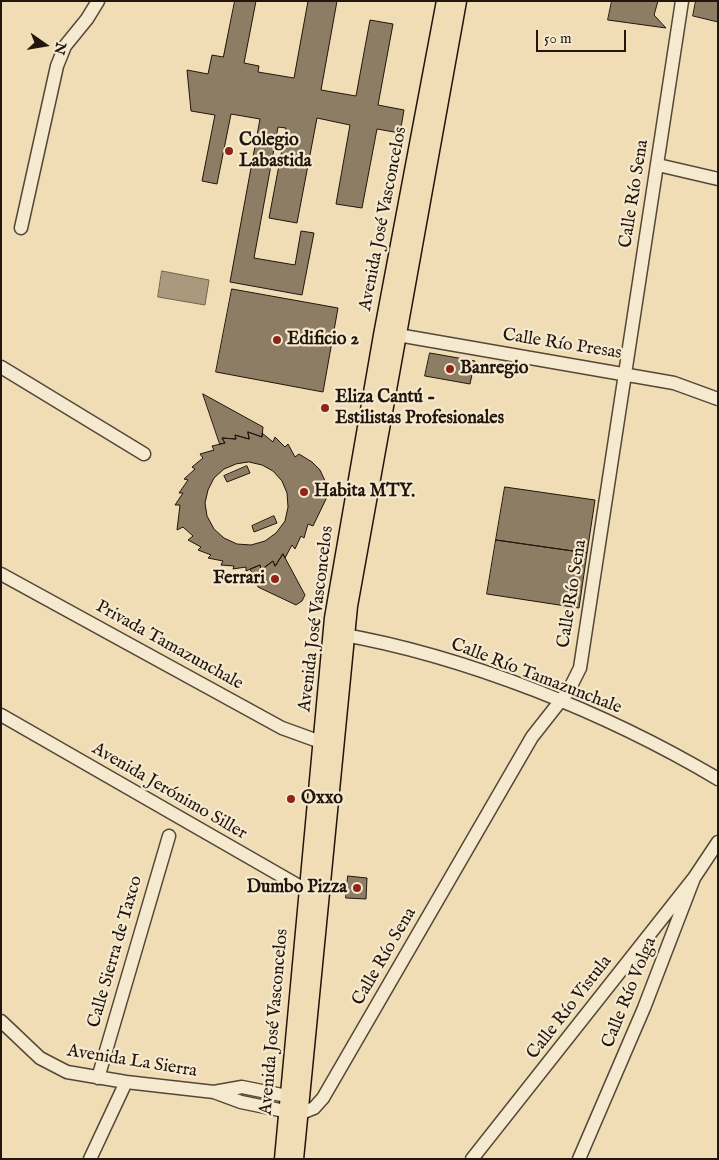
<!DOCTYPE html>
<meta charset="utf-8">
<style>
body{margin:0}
#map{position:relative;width:719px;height:1160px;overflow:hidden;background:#f0ddb6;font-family:"IM FELL English",serif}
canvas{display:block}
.frame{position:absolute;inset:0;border:2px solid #21150c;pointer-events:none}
.north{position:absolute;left:20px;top:20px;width:50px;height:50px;-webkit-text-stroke:4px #f5e9d0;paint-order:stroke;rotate:103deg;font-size:14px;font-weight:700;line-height:20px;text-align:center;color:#21150c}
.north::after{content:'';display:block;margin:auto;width:18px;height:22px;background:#21150c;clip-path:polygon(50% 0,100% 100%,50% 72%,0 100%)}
.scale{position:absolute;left:536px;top:30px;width:90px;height:22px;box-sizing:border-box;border:2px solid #21150c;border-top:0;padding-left:6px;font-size:15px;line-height:18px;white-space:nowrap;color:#21150c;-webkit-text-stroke:4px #f5e9d0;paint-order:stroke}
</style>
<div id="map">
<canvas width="719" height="1160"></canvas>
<div class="frame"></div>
<div class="north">N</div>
<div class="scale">50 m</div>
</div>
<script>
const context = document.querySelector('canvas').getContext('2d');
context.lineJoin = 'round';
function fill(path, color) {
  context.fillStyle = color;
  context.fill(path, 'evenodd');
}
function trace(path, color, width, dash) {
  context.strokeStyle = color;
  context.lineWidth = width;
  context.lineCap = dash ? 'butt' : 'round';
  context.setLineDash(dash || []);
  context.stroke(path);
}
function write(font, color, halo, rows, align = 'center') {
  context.font = font + ' "IM FELL English",serif';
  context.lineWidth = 4.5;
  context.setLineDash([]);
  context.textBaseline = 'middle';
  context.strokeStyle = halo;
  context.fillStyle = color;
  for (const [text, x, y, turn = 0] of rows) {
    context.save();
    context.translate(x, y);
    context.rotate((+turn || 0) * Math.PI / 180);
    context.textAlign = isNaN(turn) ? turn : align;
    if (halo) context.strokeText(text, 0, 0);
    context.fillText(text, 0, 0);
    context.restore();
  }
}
const water = new Path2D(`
 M162,271L209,280L205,305L158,297Z`);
fill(water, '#aa997c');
trace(water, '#73644f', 1);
const building = new Path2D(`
 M235,1H256L244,63L259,66L258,72L294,78L308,1H337L321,90L356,96L370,20L393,24L378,105L404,110L400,133L377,129L362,208L336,204L350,125L317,118L297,223L269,218L286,128L278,127L254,258L295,265L301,231L314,233L302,295L230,282L260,119L231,114L217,184L202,181L215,115L191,111L187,70L208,74L212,55L223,57Z
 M612,1H658L654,15L666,28L608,20Z
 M696,1H718V22L693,16Z
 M232,289L338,308L323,392L216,372Z
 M430,353L475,361L470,384L425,376Z
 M203,394L263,427L262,437L248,432L249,439L235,435L236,439L222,438L225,443L220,444Z
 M248,432L262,437V433L273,442L275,437L285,447L288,444L295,457L299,454L312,462L320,470L326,483L327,497L313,526L308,524L304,538L301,536L295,549L292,545L285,558L283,554L275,566L273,561L261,570L260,565L246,571V567L233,569L234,566L221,565L223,561L208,558L211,555L198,550L201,547L188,540L193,536L183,527L177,530L180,505H175L183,493H179L188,480L184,479L195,469L192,467L203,458L200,454L214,450L212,446L225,443L222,438L236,439L235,435L249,439ZM249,462L262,465L273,471L282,481L287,493L288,507L285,521L276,533L265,541L251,545L237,544L224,538L214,529L207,516L205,503L208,490L214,478L224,469L236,464Z
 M247,466L250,473L227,482L224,476Z
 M505,487L595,500L587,553L496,540Z
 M274,516L277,523L254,532L252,526Z
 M496,540L587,553L579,608L487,594Z
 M283,554L305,595L302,601L296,605L258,587L250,569L260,565L261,570L273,561L275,566Z
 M348,876L367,878L366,899L346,898Z`);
fill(building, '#8d7d64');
trace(building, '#21150c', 1);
const minor = new Path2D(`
 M658,165L718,179
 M21,228L57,66L65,46L87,19L98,1
 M398,335L674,383L718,399
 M1,367L144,454
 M1,574L282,728L329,745
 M339,634C466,656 607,713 718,779
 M1,715L313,894
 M1,1021L40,1058L67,1072L126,1082L214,1092L241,1102L299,1114L314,1108L323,1098L532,737L569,690L580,668L682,1
 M98,1078L169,836
 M214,1092L242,1087L297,1098
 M90,1159L126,1082
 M472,1159L694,878
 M579,1159L644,1008L694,878L718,842`);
const major = new Path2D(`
 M283,1159L333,618L382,335L445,1
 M295,1159L349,606L458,1`);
trace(minor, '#554736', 15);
trace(major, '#21150c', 19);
trace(minor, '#f5e9d0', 12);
trace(major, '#f0ddb6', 16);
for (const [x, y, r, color] of [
 [229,151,5,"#8f2418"],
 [277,340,5,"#8f2418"],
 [450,369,5,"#8f2418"],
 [325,408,5,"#8f2418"],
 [304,492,5,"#8f2418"],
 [275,579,5,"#8f2418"],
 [291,799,5,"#8f2418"],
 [357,888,5,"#8f2418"]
]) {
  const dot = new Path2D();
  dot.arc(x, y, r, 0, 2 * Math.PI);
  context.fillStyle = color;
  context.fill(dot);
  trace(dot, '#f5e9d0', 2);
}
write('bold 18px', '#21150c', '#f5e9d0', [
 ["Colegio",239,141],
 ["Labastida",239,162],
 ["Edificio 2",287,340],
 ["Banregio",460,369],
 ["Eliza Cantú -",335,398],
 ["Estilistas Profesionales",335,419],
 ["Habita MTY.",314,492],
 ["Ferrari",265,579,"right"],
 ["Oxxo",301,799],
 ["Dumbo Pizza",347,888,"right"]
], 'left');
write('18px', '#21150c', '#f5e9d0', [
 ["Calle Río Sena",635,194,-81],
 ["Avenida José Vasconcelos",384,219,-79],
 ["Calle Río Presas",562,345,9],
 ["Calle Río Sena",573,594,-81],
 ["Avenida José Vasconcelos",317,619,-83],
 ["Privada Tamazunchale",169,646,29],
 ["Calle Río Tamazunchale",536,677,21],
 ["Avenida Jerónimo Siller",169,792,30],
 ["Calle Sierra de Taxco",116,952,-74],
 ["Calle Río Sena",385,957,-60],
 ["Calle Río Volga",630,993,-68],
 ["Calle Río Vistula",570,1008,-52],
 ["Avenida José Vasconcelos",275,1022,-85],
 ["Avenida La Sierra",132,1062,9]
]);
</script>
